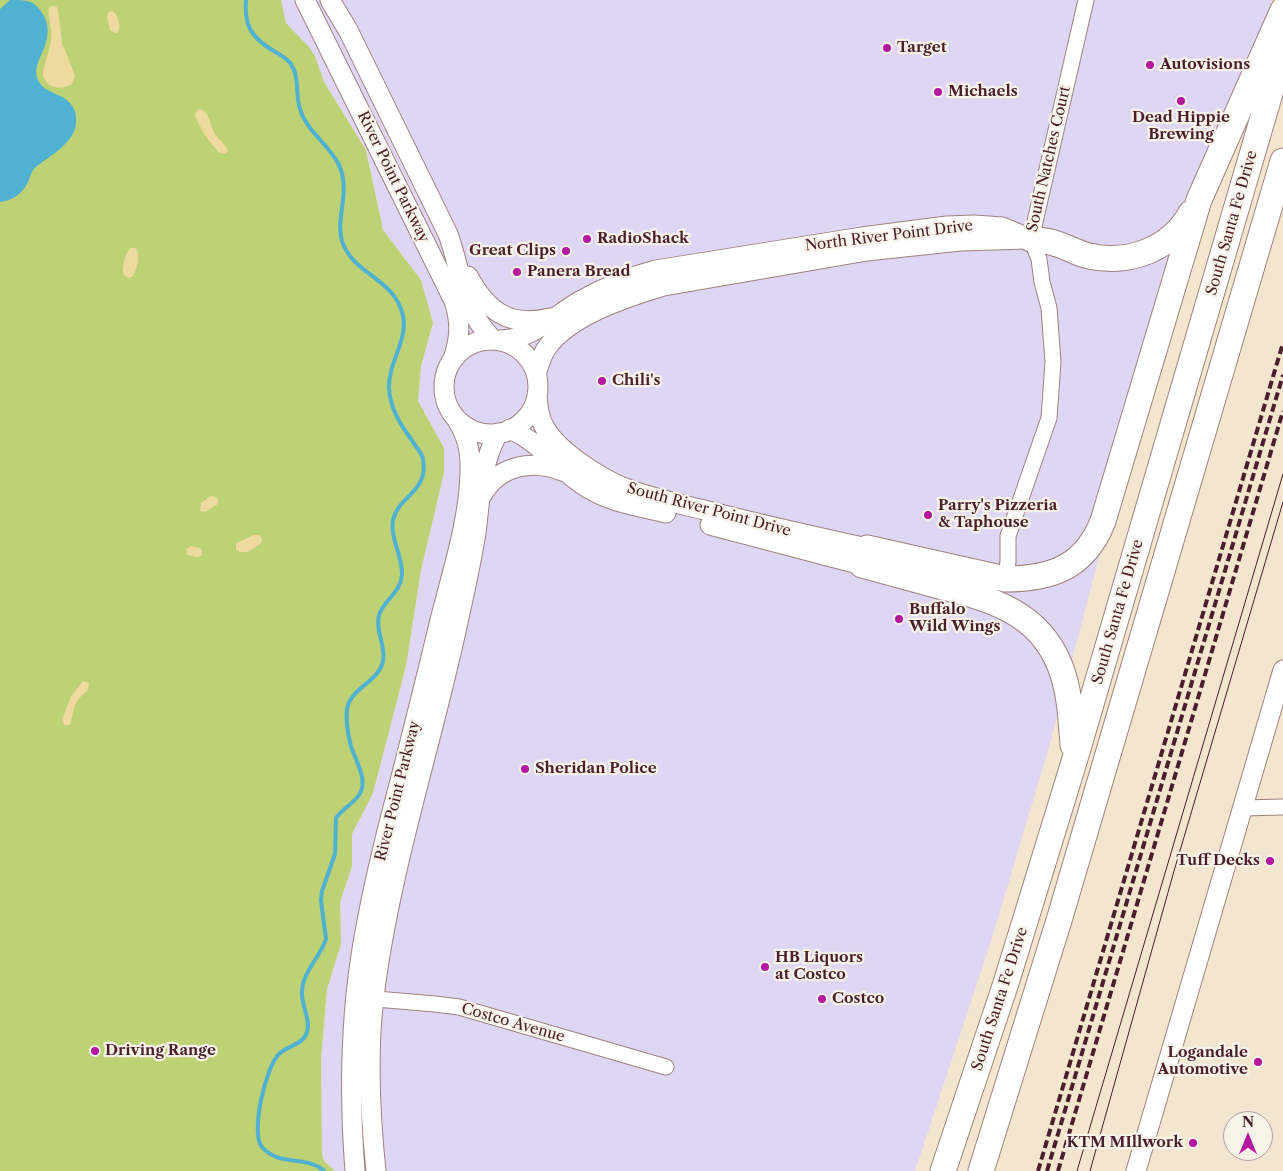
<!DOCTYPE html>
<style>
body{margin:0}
#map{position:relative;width:1283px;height:1171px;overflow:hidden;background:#f4e5ce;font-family:"Libre Caslon Text",serif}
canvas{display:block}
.north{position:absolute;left:1223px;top:1111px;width:50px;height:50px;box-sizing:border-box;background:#f7f3e8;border:1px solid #b29e9c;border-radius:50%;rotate:0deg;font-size:14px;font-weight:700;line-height:20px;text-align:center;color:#4a1f2b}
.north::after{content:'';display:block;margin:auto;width:18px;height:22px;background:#b5179e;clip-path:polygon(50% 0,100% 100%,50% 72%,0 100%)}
</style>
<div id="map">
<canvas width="1283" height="1171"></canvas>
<div class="north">N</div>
</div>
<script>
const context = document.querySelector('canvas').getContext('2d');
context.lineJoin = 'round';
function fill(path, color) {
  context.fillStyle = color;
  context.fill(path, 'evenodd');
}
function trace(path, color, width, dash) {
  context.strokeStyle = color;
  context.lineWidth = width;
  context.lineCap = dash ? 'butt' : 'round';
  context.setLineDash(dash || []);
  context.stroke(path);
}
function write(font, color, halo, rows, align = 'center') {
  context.font = font + ' "Libre Caslon Text",serif';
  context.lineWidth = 4.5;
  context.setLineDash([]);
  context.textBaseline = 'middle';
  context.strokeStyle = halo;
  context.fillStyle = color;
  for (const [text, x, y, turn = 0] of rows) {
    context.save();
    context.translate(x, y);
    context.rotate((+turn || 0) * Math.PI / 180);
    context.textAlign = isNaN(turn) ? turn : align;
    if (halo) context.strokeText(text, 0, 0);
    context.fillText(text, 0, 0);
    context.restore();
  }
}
fill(new Path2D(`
 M281,0H1272L1103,542L1049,747L992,938L915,1171H335L324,1161L322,1155L321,1059L327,989L341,944L340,902L352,866V834L373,793L406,666L421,570L444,473V448L418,401L421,366L433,323L421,280L383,230L366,149L324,82L315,56L309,47L286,23Z`), '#dfd5f5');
fill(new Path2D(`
 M0,0H281L286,23L309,47L315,56L324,82L366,150L383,230L421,280L433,323L421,366L418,401L444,448V473L421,570L406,666L373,793L352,834V866L340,902L341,944L327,989L321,1059L322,1155L324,1161L335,1171H0Z`), '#bdd175');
fill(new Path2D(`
 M52,6H56L58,9L62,43L75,75L73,83C62,91 48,89 43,76C43,64 50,52 51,40C53,29 47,18 49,8Z
 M113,11C119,16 122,28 117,34L110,30L107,17L108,12Z
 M200,109C210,112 210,125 215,134C219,140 226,144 228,151L225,154L219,153L204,134L195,116L197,110Z
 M131,248H136C141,256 137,270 132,277L128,278L123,274C123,265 124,254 131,248Z
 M213,496L218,499V504L205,512L200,511L201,503L209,497Z
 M254,535H259L262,538L261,543C254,549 245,556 236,550V543Z
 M191,546L202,549V555L198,557L187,555L186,549Z
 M83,681L89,683L88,690C71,705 76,705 70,725H64L62,720L71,696Z`), '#eeda9e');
fill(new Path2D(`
 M10,0C28,0 35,0 44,16C57,42 31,61 37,78C44,97 69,91 75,112C81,133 63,148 48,158C43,162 37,165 33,170C30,174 30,179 27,184C22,194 11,201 0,202V9Z`), '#51b1d0');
trace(new Path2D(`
 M246,0C244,25 251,37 272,50C279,54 286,57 291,64C300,77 295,94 300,109C306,130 327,143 338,163C352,190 335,217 342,241C353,275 395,278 403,316C408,341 388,363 389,388C390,408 400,424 411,439C415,446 421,451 423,459C429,492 398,496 393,520C390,539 403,557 402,575C401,592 384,600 379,615C375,631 386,646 383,661C379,682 351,687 347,709C346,720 348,735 351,746C355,760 369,780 359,795C353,804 342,809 336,818L335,854L322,891L321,901L326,939C320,958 301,973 302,994C302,1007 312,1023 306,1035C301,1045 287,1046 279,1054C266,1066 250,1133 262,1147C279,1167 308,1155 324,1171`), '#51b1d0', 4);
const minor = new Path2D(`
 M1005,579L1008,562V536L1049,418L1053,362L1049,308L1042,282L1039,259L1031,239L1086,0
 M1242,808L1283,807
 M364,998L435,1004L459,1007L666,1067`);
const tertiary = new Path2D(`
 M305,0L454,301C461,322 460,338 453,359
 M330,0L348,30L448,234C457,258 460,284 471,308C476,320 484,330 493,340
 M468,276C487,311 509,328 550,318
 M500,340C532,339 552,318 578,302C603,288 629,277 656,270L862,237L947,226L974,225L1002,227L1031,239
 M444 387a47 47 0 1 1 94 0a47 47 0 1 1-94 0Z
 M536,374C539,366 541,357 546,349C568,316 627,297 664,286L867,251L960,241L1027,239
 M537,395C538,407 539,418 545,428C558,451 596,475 620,486C646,497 676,503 704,510C758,524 812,536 867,548
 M510,429C541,443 556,467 583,485C607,502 638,506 666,513
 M481,497C498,464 533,459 565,472
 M710,525L862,565
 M355,1171C349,1094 350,1019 363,943C372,890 385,837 399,785C413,730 427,675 440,620C452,572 469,521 470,472C471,451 467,435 455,417
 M376,1171C370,1114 367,1055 374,997C390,867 433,742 460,613C466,586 472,559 476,532C481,495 480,467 498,433
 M1136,1171L1283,670`);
const trunk = new Path2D(`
 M1031,239C1040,240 1049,241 1057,244C1068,247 1078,254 1089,256C1129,265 1171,249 1191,213
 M867,548L1005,579C1052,579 1085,567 1103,521L1199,200L1283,10
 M862,565C888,572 913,579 939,586C991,599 1039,612 1060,666C1070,691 1071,719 1073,745
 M943,1171L1006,983L1074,762L1283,49
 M981,1171L1060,917L1283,161`);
trace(minor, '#9f827c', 17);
trace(tertiary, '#9f827c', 21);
trace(trunk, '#9f827c', 27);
trace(minor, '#fff', 15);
trace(tertiary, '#fff', 19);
trace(trunk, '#fff', 25);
trace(new Path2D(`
 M1077,1171L1283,474
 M1090,1171L1174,871L1283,502`), '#4a1f2b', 1);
trace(new Path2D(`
 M1038,1171L1283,343
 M1047,1171L1283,375
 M1058,1171L1283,411`), '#4a1f2b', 4, [8, 4]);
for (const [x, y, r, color] of [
 [887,48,5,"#b5179e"],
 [1150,65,5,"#b5179e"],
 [938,92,5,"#b5179e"],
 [1181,101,5,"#b5179e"],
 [587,239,5,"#b5179e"],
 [566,251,5,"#b5179e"],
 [517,272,5,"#b5179e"],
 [602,381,5,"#b5179e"],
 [928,515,5,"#b5179e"],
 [899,619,5,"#b5179e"],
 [525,769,5,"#b5179e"],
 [1270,861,5,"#b5179e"],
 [765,967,5,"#b5179e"],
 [822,999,5,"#b5179e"],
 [95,1051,5,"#b5179e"],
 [1258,1062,5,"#b5179e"],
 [1193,1143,5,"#b5179e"]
]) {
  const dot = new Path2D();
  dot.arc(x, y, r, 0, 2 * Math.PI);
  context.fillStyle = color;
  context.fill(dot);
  trace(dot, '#f7f3e8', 2);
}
write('bold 15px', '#4a1f2b', '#f7f3e8', [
 ["Target",897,48],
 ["Autovisions",1160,65],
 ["Michaels",948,92],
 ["Dead Hippie",1181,118,"center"],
 ["Brewing",1181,135,"center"],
 ["RadioShack",597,239],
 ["Great Clips",556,251,"right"],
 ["Panera Bread",527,272],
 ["Chili's",612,381],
 ["Parry's Pizzeria",938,506],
 ["& Taphouse",938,523],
 ["Buffalo",909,610],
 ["Wild Wings",909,627],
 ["Sheridan Police",535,769],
 ["Tuff Decks",1260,861,"right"],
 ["HB Liquors",775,958],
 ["at Costco",775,975],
 ["Costco",832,999],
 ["Driving Range",105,1051],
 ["Logandale",1248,1053,"right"],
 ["Automotive",1248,1070,"right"],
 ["KTM MIllwork",1183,1143,"right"]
], 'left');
write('15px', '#4a1f2b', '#f7f3e8', [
 ["South Natches Court",1049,159,-77],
 ["River Point Parkway",393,177,64],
 ["South Santa Fe Drive",1232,223,-74],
 ["North River Point Drive",889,236,-7],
 ["South River Point Drive",709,510,15],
 ["South Santa Fe Drive",1118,612,-74],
 ["River Point Parkway",398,791,-76],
 ["South Santa Fe Drive",1000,999,-72],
 ["Costco Avenue",513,1023,16]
]);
</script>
